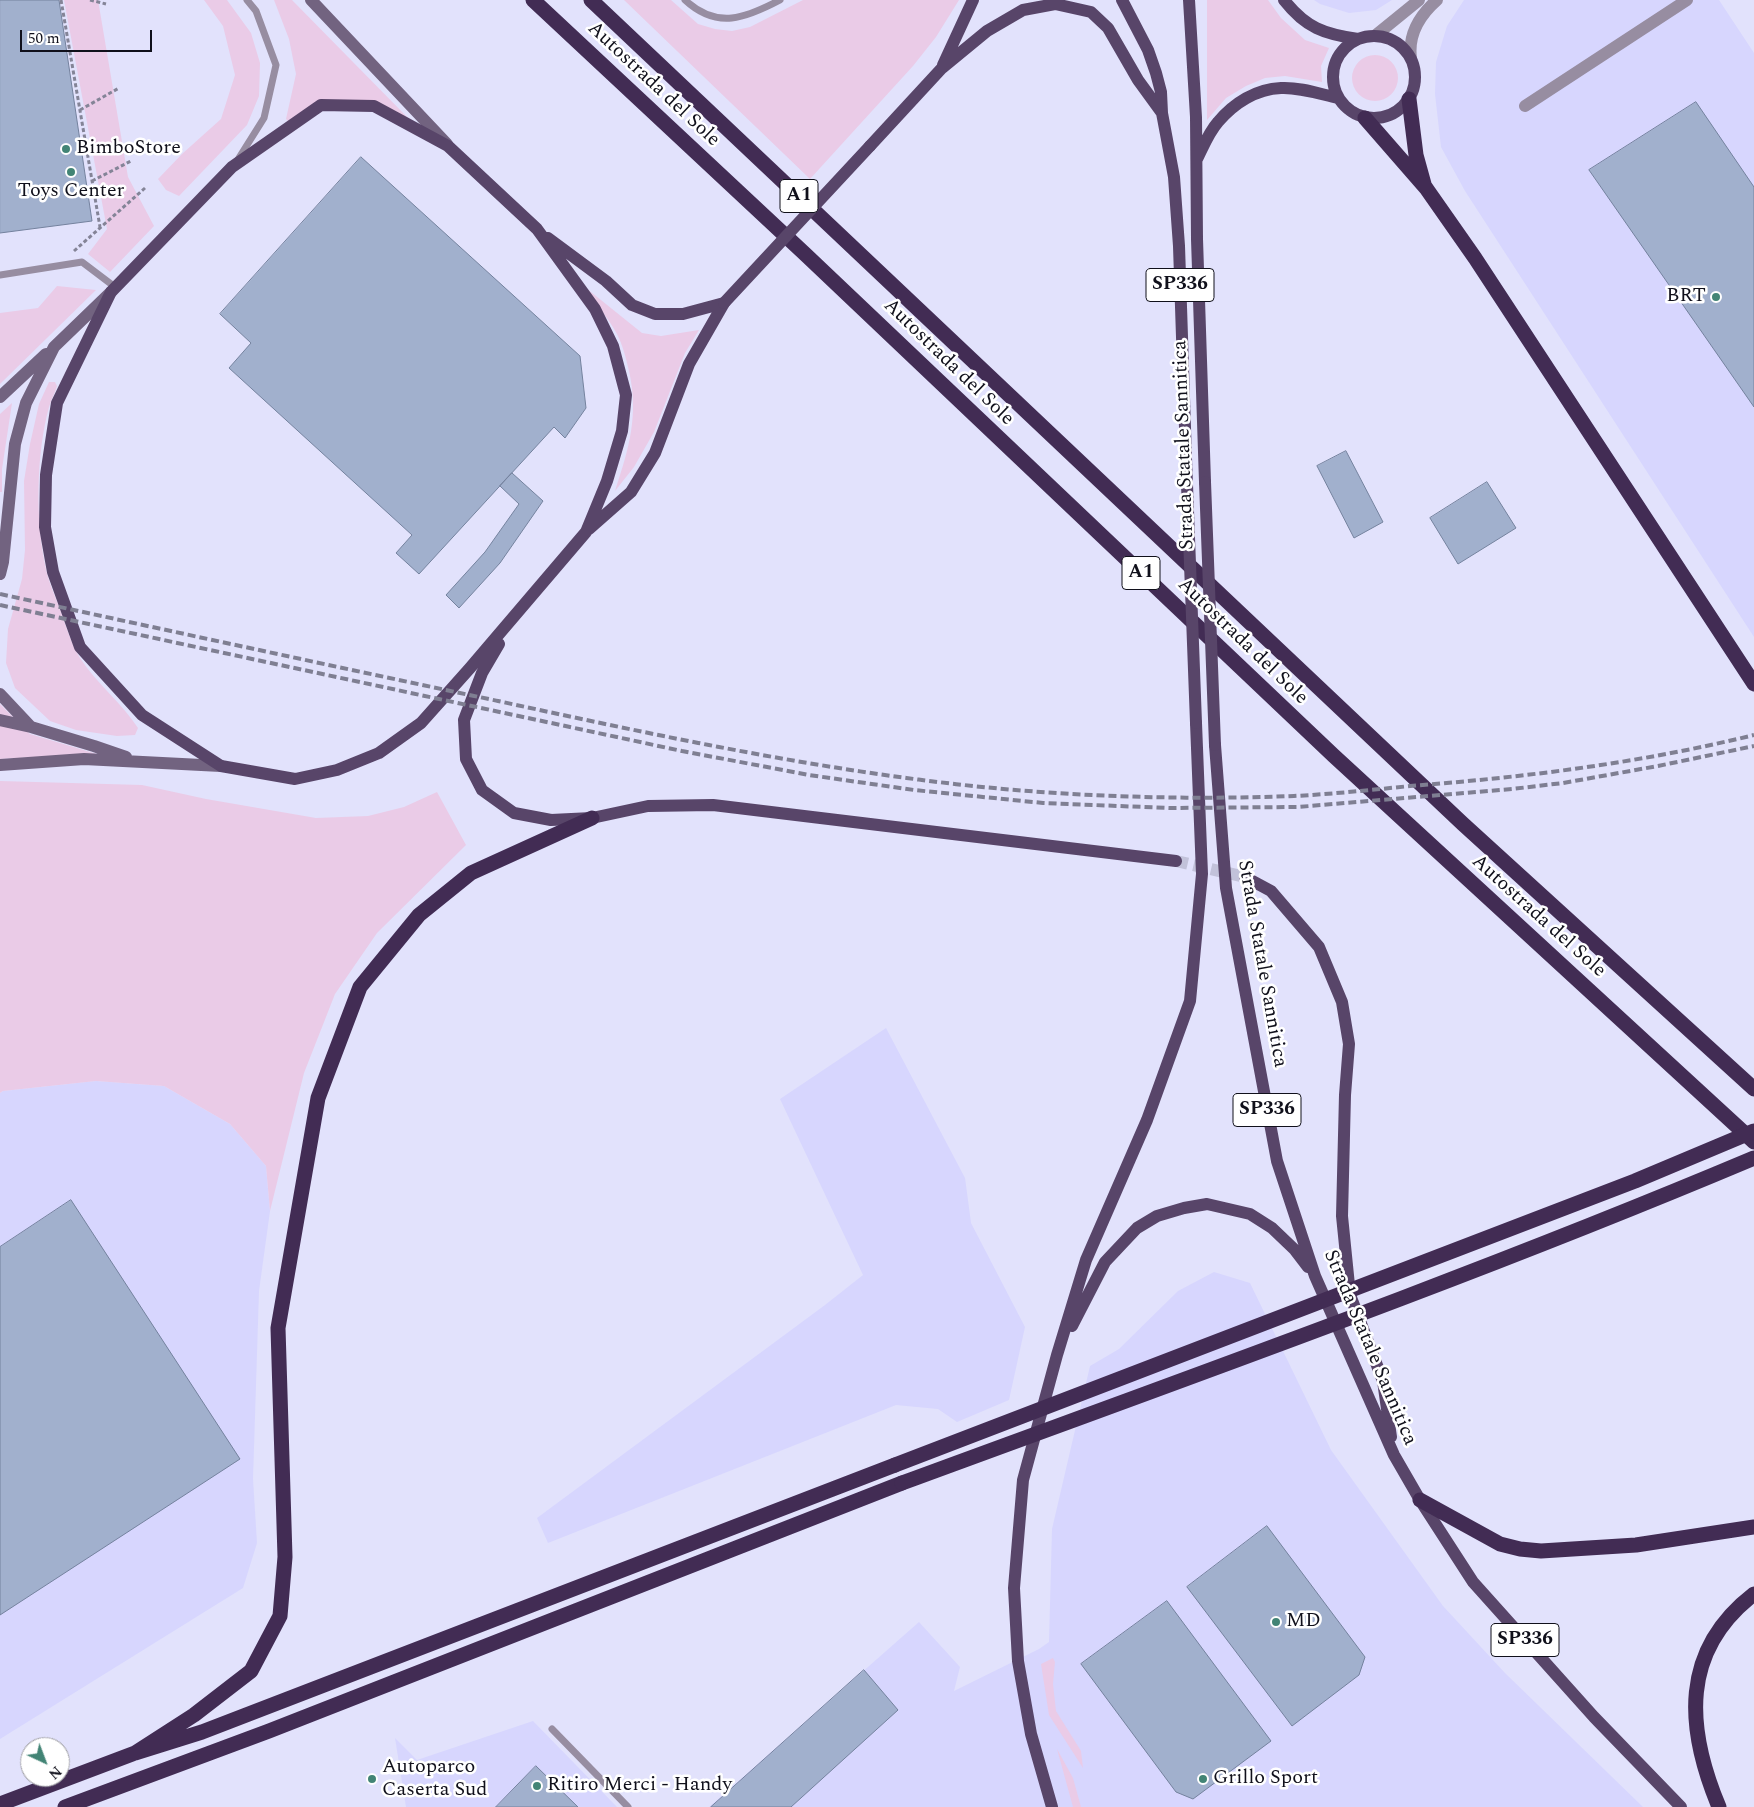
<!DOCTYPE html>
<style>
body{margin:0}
#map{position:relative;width:1754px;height:1807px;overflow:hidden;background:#e2e2fc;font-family:Spectral,serif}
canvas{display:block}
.north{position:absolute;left:20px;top:1737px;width:50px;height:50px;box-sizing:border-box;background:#fff;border:1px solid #9f9fa4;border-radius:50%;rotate:137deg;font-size:14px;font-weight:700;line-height:20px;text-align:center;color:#10101b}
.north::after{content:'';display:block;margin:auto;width:18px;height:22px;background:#428475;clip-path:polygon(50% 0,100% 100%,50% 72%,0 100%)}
.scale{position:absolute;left:20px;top:30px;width:132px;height:22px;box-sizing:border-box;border:2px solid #10101b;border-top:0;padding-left:6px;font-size:15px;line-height:18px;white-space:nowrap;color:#10101b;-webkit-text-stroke:4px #fff;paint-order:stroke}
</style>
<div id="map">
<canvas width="1754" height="1807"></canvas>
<div class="north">N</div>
<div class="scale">50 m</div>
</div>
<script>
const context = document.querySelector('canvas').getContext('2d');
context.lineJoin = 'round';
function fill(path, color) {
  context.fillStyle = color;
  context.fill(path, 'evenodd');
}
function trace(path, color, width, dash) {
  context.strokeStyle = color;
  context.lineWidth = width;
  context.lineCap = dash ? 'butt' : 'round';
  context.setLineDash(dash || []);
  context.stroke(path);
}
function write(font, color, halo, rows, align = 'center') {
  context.font = font + ' Spectral,serif';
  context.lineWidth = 5;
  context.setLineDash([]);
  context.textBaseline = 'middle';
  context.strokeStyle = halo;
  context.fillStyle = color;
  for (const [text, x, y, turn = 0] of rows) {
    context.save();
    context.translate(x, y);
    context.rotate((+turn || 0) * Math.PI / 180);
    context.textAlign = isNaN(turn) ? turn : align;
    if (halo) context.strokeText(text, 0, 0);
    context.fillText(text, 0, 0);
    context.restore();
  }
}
fill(new Path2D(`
 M1314,0H1392L1376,10L1349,13L1320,4Z
 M1464,0H1719L1754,53V637L1465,191L1441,147L1435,94L1436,62L1447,26Z
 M886,1028L965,1178L971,1223L1025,1327L1009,1400L957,1422L938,1409L896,1405L548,1543L537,1518L825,1305L863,1275L780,1099Z
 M96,1081L164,1086L230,1124L266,1166L270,1211L259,1291L253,1479L257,1543L243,1588L0,1739V1093L3,1091Z
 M1214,1272L1250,1283L1331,1450L1443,1606L1505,1673L1643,1807H709L919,1622L960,1667L954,1691L1039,1649L1049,1642L1052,1529L1090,1366L1119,1349L1178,1291Z
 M533,1721L617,1807H406L395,1738L417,1760Z`), '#d7d6fe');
fill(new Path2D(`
 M64,0H98L128,177L154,226L110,272L88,254L107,229Z
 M204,0H227L251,33L260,63L259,96L247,125L179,196L166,190L158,179L182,154L221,119L235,75L223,26Z
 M274,0H292L412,122L339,100L289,122L286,119L296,74L289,39Z
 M624,0H671L698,24L715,29L732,31L750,27L803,0H959L936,37L913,66L810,179Z
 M1207,0H1268L1281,18L1305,40L1329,48L1321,66L1322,82L1285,76L1265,78L1246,86L1226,98L1207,120Z
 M1352 78a23 23 0 1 1 46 0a23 23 0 1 1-46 0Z
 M581,284L642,333L661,336L699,330L685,353L654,432L634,467L615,491C629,448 639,416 629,371C626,358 623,346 617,334C607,316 593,300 581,284Z
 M57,286L96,290L0,384V313L38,308Z
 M49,382H55L57,386C55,393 51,400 49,407C36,454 35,521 46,569C49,583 55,596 60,609C66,626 71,643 80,658C97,684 122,703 138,728L135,735L117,736L76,730L50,721L15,688L6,663L8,629L22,579L25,550L24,481L30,444L39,404Z
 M12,403L2,469V492H0V414Z
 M0,704L30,734L97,754L0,759Z
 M0,781L142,785L206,799L316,818L368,816L404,807L437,792L466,845L377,933L335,994L304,1073L270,1211L266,1166L230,1124L164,1086L96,1081L3,1091L0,1093Z
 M1053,1658L1055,1662L1053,1684L1056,1711L1081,1751L1083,1768L1049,1715L1041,1664Z
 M1057,1749L1073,1778L1081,1807H1073Z`), '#eacbe7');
const building = new Path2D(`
 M0,0H59L92,221L0,233Z
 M1696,102L1754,187V407L1589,170Z
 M361,157L580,356L586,408L565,438L554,427L419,574L396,553L412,535L229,368L251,343L220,314Z
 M1346,451L1383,522L1354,538L1317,466Z
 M512,473L543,501L500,563L459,608L446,595L485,552L519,504L500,486Z
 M1487,482L1516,528L1458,564L1430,518Z
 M71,1200L240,1459L0,1615V1247Z
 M1267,1526L1365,1657L1359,1675L1292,1726L1187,1587Z
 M1167,1601L1271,1741L1193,1799L1176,1792L1081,1664Z
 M864,1670L898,1710L791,1807H711Z
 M536,1766L578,1807H496Z`);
fill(building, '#a1b0cd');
trace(building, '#74829e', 1);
trace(new Path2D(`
 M1176,861L1245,877`), '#c2c2da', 12, [12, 6]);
trace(new Path2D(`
 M61,0L100,227
 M90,0L106,4
 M80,110L119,88
 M92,181L131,161
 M74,251L145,188`), '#848497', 3, [4, 2.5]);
trace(new Path2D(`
 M685,0C717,30 746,18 780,0
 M237,161L264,118L276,65L256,11L247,0
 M0,275L82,262L115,287
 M552,1729L628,1807`), '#978da1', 7);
trace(new Path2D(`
 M1376,35L1419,0
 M1411,58C1408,35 1420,15 1437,0
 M1525,106L1687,0`), '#978da1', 12);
trace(new Path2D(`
 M311,0L447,144
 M0,397L46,354
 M0,574L3,562L15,444L26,403L54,347L111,292
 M0,694L31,727L94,746L126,757
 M0,720L31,727
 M0,765L84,759L221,766`), '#726380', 12);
trace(new Path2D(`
 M1122,0L1148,50L1156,73L1161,92L1162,113L1174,177L1179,246L1186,458
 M1189,0L1196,117L1197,239L1205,482
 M1284,0C1306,28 1324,34 1358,39
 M1333 77a41 41 0 1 1 82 0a41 41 0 1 1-82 0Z
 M943,65L973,0
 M321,105L374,106L448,146L537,229L595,309L613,346L626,395L622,431L607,481L586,532L470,668L421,723L379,753L337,770L295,779L221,766L142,715L80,647L53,572L45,527L46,475L57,403L111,292L232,167Z
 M870,146L942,68L987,31L1023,10L1055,4L1091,12L1108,28L1138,80L1162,113
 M1197,159C1203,147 1209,132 1218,122C1234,103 1256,89 1281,88C1300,87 1320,94 1338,98
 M548,238L606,281L632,305L655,314H683L724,303
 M589,529L631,492L655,453L689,364L724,303
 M499,644L482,673L464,720L466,759L482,790L514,813L551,820L592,818L648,806L713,805L1176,861
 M1215,745L1226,888L1277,1161L1315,1276L1394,1455L1420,1500L1473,1582L1594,1717L1681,1807
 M1245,877L1271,891L1319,947L1342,1002L1349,1044L1345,1095L1342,1216L1350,1295L1383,1381L1391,1437
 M1072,1326L1105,1262L1137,1228L1157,1216L1184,1208L1207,1204L1250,1214L1272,1228L1295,1250L1308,1267
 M1052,1807L1031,1734L1018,1661L1014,1588L1023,1480L1057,1355L1086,1260L1147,1120L1190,1001L1202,874L1196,723`), '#584569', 12);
trace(new Path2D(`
 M533,0L805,254L1334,756L1754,1142
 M591,0L1463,824L1754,1089
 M1409,99L1416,155L1424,184
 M1365,118L1426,188L1475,258L1754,684
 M1420,1500L1500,1544L1520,1549L1541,1551L1636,1545L1754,1527
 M135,1753L194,1715L251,1671L280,1616L285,1557L278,1328L318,1098L360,987L419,915L471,873L592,818
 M0,1804L135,1753L202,1732L895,1465
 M65,1807L269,1731L902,1483
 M1719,1807C1686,1728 1680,1651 1754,1594`), '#422c54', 15);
trace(new Path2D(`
 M0,594C166,630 332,666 498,701C655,735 813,769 973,786C1079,797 1187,800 1294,796C1333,794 1371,790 1410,786C1527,777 1640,763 1754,735
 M0,605L682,751L809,775L914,790L1043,803L1169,808L1298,807L1512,789L1563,783L1658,766L1754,746`), '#7f7f92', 4, [8, 4]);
trace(new Path2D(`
 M724,303L870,146
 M1186,458L1196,723
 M1205,482L1215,745`), '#584569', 12);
trace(new Path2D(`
 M895,1465L1635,1181L1754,1131
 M902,1483C1187,1378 1474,1276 1754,1158`), '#422c54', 15);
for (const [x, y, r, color] of [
 [66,149,5,"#428475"],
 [71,172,5,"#428475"],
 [1716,297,5,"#428475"],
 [1276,1622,5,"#428475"],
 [372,1779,5,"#428475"],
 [1203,1779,5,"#428475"],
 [537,1786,5,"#428475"]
]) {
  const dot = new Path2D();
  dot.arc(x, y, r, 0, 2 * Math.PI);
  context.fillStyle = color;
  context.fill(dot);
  trace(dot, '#fff', 2);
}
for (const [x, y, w] of [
 [799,196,38],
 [1180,285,68],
 [1141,573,38],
 [1267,1110,68],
 [1525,1640,68]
]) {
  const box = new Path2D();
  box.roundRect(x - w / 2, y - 16.5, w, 33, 4);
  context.fillStyle = '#fff';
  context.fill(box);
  trace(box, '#10101b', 1);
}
write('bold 19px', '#10101b', null, [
 ["A1",799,196],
 ["SP336",1180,285],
 ["A1",1141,573],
 ["SP336",1267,1110],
 ["SP336",1525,1640]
]);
write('20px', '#10101b', '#fff', [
 ["Autostrada del Sole",653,85,43],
 ["Autostrada del Sole",948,363,44],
 ["Strada Statale Sannitica",1185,445,-92],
 ["Autostrada del Sole",1242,642,44],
 ["Autostrada del Sole",1538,917,42],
 ["Strada Statale Sannitica",1261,964,80],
 ["Strada Statale Sannitica",1369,1348,67]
]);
write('20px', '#10101b', '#fff', [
 ["BimboStore",76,149],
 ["Toys Center",71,192,"center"],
 ["BRT",1706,297,"right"],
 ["MD",1286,1622],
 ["Autoparco",382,1768],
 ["Caserta Sud",382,1791],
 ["Grillo Sport",1213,1779],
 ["Ritiro Merci - Handy",547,1786]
], 'left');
</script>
